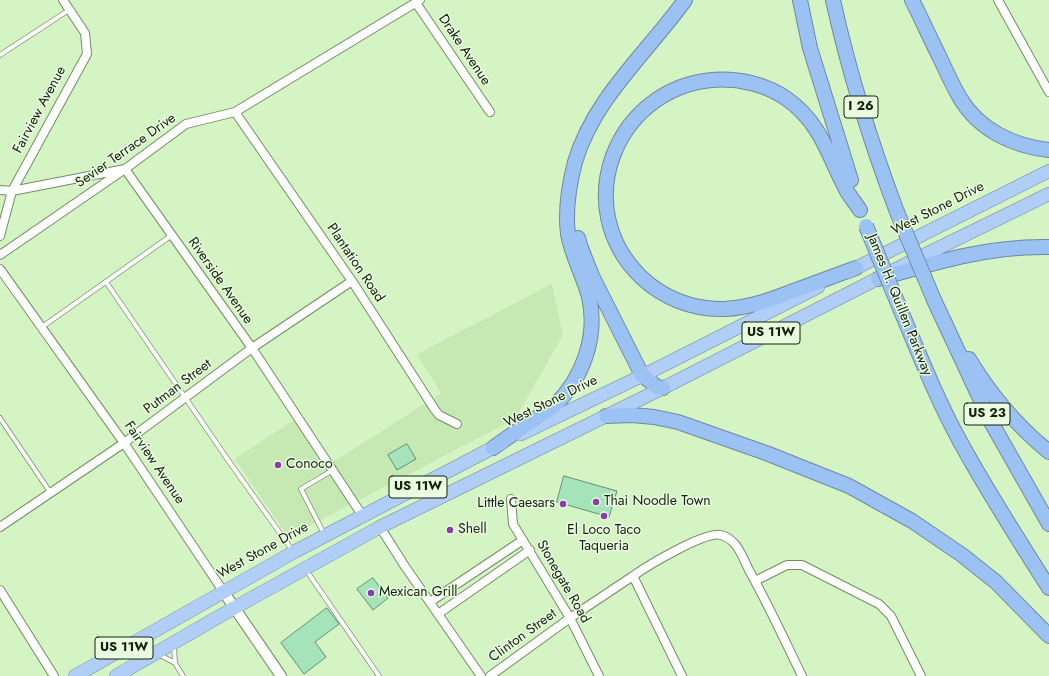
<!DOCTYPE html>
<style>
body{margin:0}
canvas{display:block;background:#d5f4c4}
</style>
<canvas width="1049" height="676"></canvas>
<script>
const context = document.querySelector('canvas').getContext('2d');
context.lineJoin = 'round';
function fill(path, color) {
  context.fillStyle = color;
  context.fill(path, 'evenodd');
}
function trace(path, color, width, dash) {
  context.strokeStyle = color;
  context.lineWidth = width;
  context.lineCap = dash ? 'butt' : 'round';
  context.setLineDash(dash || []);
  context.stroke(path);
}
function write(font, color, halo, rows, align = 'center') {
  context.font = font + ' Jost,sans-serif';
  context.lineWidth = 3;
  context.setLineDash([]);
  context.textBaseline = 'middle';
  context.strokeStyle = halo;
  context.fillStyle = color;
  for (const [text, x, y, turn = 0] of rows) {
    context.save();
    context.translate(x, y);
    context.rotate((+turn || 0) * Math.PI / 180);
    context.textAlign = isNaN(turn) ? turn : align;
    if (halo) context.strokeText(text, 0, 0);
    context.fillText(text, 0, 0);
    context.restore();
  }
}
fill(new Path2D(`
 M552,284L563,335L515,419L288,537L235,459L294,420L323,466L343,456L441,393L417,354Z`), '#c6e9b4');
const building = new Path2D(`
 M407,444L416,459L397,470L388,455Z
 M564,476L617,491L609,517L557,502Z
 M373,578L388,598L373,610L357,589Z
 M327,608L339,624L315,642L326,657L304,674L281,643Z`);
fill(building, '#a5e4ba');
trace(building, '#619271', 1);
const service = new Path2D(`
 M0,55L69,10
 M106,282L228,460L292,550
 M42,327L172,235
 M0,418L50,492
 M324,534L301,489L333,470
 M306,570L379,676
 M174,645L175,663L183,676
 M158,654L175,663`);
const minor = new Path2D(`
 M998,0L1049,92
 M416,3L490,112
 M235,112L352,281L435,410L439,415L457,424
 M0,190L12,191L125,169L252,348L362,515
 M0,236L12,191L87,54L85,33L63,0
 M0,255L125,169L186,124L235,112L420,0
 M0,269L124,443L223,591
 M511,499L513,524L570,618L599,676
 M0,527L124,443L252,348L352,281
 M380,527L404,565L481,676
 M633,576C647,566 705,531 721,535C725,536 730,539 734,543C741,550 745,563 750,572C769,606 785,641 802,676
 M755,581L787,565H802L879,604L891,616L921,676
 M0,590L54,676
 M430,602L523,540
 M438,614L530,550
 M490,676L570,618L633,576L682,676`);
const tertiary = new Path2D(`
 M223,591L281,676`);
const trunk = new Path2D(`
 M848,272L1049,171
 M521,434L658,368L818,287
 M75,676L294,552L502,443
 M116,676L234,608L380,527L663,388L918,258L1049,194`);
const motorway = new Path2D(`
 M800,0L810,48L851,180
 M833,0C849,73 871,143 897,212
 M912,0C922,20 931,40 941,60C947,73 953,86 960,98C979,130 1013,146 1049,150
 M578,238L581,248L592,276L642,375L657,387L663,388
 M856,268C836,275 816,283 796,290C773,299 750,308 724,309C693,310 663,298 641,277C569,207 615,89 712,80C738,78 766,84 787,99C823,125 828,157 848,193C852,199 856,204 860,210
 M878,279C936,262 988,246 1049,247
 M934,300L991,422L1049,524
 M901,311C920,356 938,402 962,445C989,494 1019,541 1049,588
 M969,359C990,394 1017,426 1049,452
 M606,416L632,415L654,417L678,422L766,453L849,486L912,521L962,555L996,582L1049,636
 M493,448C507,438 521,428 535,419C542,414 549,410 555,405C583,378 598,336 589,297C583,275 572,256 568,234C565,210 569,185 575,162C594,98 647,53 685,0`);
trace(service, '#728e62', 5.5);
trace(minor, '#728e62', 10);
trace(tertiary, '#728e62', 12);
trace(trunk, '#6d89a4', 14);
trace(motorway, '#6d89a4', 16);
trace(service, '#fff', 4);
trace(minor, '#fff', 8);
trace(tertiary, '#fff', 10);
trace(trunk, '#b0cef6', 13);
trace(motorway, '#9cc2f4', 14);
const motorwayBridge = new Path2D(`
 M897,212L934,300
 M866,226L901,311`);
trace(motorwayBridge, '#6d89a4', 16, []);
trace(motorwayBridge, '#9cc2f4', 14);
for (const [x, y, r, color] of [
 [278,465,4,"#8c3cac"],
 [596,502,4,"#8c3cac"],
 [563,504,4,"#8c3cac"],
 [604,516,4,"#8c3cac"],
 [450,530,4,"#8c3cac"],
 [371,593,4,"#8c3cac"]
]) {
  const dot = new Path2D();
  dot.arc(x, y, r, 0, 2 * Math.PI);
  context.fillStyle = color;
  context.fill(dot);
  trace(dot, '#eafde0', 1.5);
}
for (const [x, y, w] of [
 [861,107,34],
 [771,333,58],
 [987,414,46],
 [418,487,58],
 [124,648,58]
]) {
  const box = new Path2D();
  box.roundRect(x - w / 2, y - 11, w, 22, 3);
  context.fillStyle = '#eafde0';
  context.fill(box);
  trace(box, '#15200f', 1);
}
write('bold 13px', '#15200f', null, [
 ["I 26",861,107],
 ["US 11W",771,333],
 ["US 23",987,414],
 ["US 11W",418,487],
 ["US 11W",124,648]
]);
write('14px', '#15200f', '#eafde0', [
 ["Drake Avenue",464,50,56],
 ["Fairview Avenue",40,110,-62],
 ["Sevier Terrace Drive",126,151,-35],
 ["West Stone Drive",938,209,-27],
 ["Plantation Road",355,263,56],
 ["Riverside Avenue",220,281,55],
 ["James H. Quillen Parkway",899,305,68],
 ["Putman Street",178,387,-37],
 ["West Stone Drive",551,402,-26],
 ["Fairview Avenue",154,463,56],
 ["West Stone Drive",263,551,-29],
 ["Stonegate Road",563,582,60],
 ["Clinton Street",523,636,-36]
]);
write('14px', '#15200f', '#eafde0', [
 ["Conoco",286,465],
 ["Thai Noodle Town",604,502],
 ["Little Caesars",555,504,"right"],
 ["Shell",458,530],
 ["El Loco Taco",604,531,"center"],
 ["Taqueria",604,547,"center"],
 ["Mexican Grill",379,593]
], 'left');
</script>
